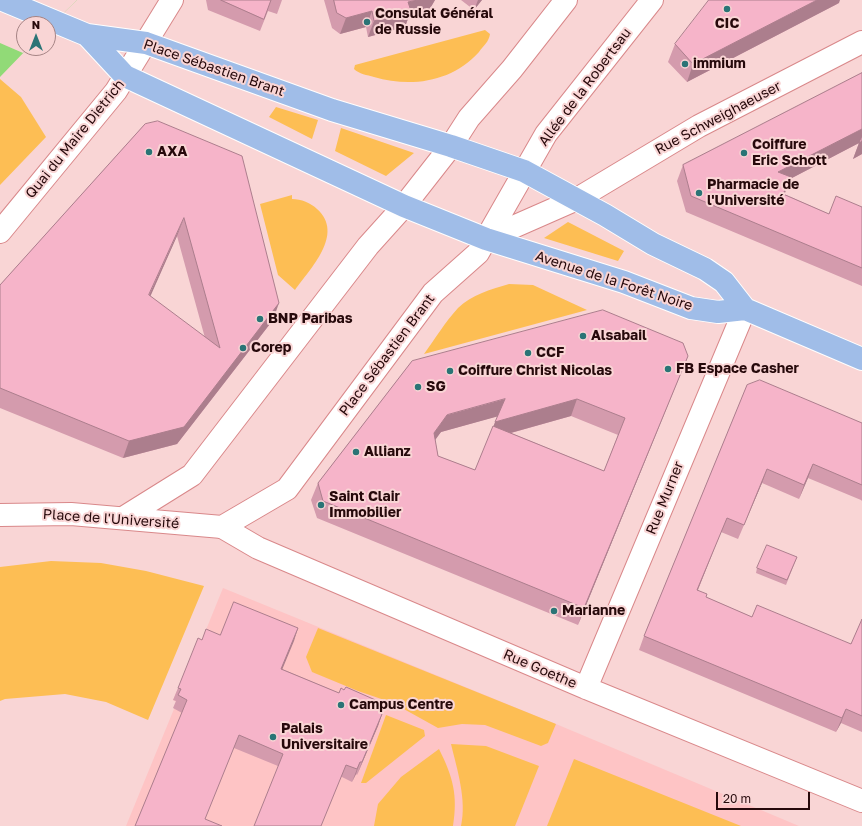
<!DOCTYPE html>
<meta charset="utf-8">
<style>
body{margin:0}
#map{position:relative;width:862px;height:826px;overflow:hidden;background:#f9d5d5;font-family:"Golos Text",sans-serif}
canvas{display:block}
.north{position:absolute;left:16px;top:16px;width:40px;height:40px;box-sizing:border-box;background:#f9d5d5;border:1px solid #a58384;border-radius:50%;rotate:0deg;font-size:11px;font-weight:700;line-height:16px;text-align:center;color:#26090b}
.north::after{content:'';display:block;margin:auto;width:14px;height:18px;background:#2a7476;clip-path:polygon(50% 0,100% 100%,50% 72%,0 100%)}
.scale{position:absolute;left:716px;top:792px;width:94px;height:18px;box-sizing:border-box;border:2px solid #26090b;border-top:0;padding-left:5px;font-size:12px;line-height:14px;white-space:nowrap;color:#26090b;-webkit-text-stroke:3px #f9d5d5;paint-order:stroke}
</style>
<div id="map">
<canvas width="862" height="826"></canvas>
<div class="north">N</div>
<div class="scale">20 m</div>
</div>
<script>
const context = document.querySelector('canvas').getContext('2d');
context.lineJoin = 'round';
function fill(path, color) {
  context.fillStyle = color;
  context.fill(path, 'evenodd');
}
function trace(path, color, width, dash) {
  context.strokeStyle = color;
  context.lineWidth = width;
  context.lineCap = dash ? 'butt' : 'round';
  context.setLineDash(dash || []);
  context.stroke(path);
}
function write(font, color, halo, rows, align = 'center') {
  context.font = font + ' "Golos Text",sans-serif';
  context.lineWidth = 4;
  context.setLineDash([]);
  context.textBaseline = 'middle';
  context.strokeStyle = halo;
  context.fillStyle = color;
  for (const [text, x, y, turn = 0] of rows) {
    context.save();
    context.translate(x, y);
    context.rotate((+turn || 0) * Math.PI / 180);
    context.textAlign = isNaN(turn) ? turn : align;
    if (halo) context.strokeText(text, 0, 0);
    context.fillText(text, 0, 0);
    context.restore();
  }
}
fill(new Path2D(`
 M223,588L556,724L799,826H126L174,709L176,702L173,700L194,651L197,652Z`), '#fec4c5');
fill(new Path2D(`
 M485,30L490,34C489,42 483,46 479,52C452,82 411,88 374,77C367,75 359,74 354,69L355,65Z
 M0,79L21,97L46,137L0,185Z
 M276,107L318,120L312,139L269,117Z
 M341,128L414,153L386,176L335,151Z
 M292,195V199C301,199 311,203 317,209C345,234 310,269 295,290L278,275L260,204Z
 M568,222L624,251L618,261L544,238Z
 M509,284L533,285L587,310L424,354C435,339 445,322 458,308C471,295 492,289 509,284Z
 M51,561L101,563L146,571L204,586L148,720L106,702L65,694L5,699L0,701V567Z
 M318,628L556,724L548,743L541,746L485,725L462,724L438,728L393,703L358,691L312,672L306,657Z
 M386,715L424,730L425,736L366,783H361Z
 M451,744L486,746L539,766L515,826H461C467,800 457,769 451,744Z
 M439,749C453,777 458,795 453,826H374L378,804L401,777Z
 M574,759L741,826H547Z`), '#fdbe54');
fill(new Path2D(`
 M0,0H77L48,28V24H24V48H28L0,77Z`), '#91da77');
fill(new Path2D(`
 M0,0H77L48,28V24H24V48H28L23,53L0,43Z`), '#f9d5d5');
const minor = new Path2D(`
 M577,199L699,126L862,42
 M0,232L116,91L172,0
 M222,527L258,548L586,688L862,801
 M586,688L745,309`);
const tertiary = new Path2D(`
 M0,515L71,514L222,527L287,489L433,293L478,253L486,239
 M123,518L192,475L368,246L404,206`);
const secondary = new Path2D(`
 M404,206L451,146L469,118L512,69L566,0
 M486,239L546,134L652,0
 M486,239L577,199`);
const primary = new Path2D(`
 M3,0L87,35L146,43L332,110L451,146L524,171L605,215L653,244L705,269L724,282L745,309
 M87,35L125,76L404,206L486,239L624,282L691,308L718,312L745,309L862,359`);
trace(minor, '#d9888a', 24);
trace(tertiary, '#d9888a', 24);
trace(secondary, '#d9888a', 24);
trace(primary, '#fff', 24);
trace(minor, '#fff', 22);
trace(tertiary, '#fff', 22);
trace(secondary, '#fff', 22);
trace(primary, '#a0bde8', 22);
fill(new Path2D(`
 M206,0H282L277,14L268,11L260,31L208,10Z
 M324,0H435L428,12L409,16L405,27L368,37L366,27L340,34L332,28Z
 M461,0H482L474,10Z
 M839,3L687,82L668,62L675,44Z
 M862,73V154L853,159L859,143L790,179L784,194L829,214L862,207V286L686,212L677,181L683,165Z
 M145,124L273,320L177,444L123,458L0,408V285ZM177,236L205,338L150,296Z
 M688,356L681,373L578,625L317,518L311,500L318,483L412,361ZM498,416L475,470L438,456L435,439L441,432ZM571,416L618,435L604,471L511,433Z
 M747,385L862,423V501L861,500L808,478L799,499L762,483L738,539L721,532L698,590L706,597L752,617L851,644L862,619V732L841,723L836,732L639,650L644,636Z
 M797,557L786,585L756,573L757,568Z
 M298,628L282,669L339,693L379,704L380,713L382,714L378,726L357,775L356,774L352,782L342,777L278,766L234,748L135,826L182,713L173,708L176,701L173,700L178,688L202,640L220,635Z`), '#d49bad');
fill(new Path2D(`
 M418,0H435L428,12L409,16L405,27L368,37L374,21L408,2Z
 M478,0H482L474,10Z
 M817,0H840L839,3L687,82L693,64Z
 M372,11L366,27L340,34L346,18Z
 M862,129V154L853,159L859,143L790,179L785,193L777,209L778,172Z
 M184,218L177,236L143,313L149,295Z
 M279,303L273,320L177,444L123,458L129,441Z
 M688,356L681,373L578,625L584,608Z
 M505,399L499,416L441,432L428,450L434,433L447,415Z
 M577,399L571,416L489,439L495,422Z
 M813,464L808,478L799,499L804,485Z
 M767,469L762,483L738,539L744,525Z
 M727,518L721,532L692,604L697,590Z
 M298,628L294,641L277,682L281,669Z
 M846,709L841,723L836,732L842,718Z
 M382,714L378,726L357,775L362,762Z
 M360,762L356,774L352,782L357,769Z`), '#ac7e8d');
const building = new Path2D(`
 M221,0H271L264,19Z
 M334,0H418L408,2L411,11L374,21L372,11L346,18L337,13Z
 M709,0H817L693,64L675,44Z
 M862,73V129L778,172L791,177L783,194L829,214L836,196L862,207V268L691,196L683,165Z
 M158,121L242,156L279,303L184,427L129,441L0,388V285L145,124ZM184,218L220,348L149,295Z
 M862,136V141L859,143Z
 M603,310L683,343L688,356L584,608L323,501L318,483L412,361ZM505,399L495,422L577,399L625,418L604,471L493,426L475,470L438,456L434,433L447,415Z
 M760,380L862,423V485L813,464L804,485L767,469L744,525L727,518L697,590L707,594L706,597L752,617L757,605L851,644L862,619V716L846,709L842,718L644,636L747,385Z
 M767,545L797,557L787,580L757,568Z
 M234,602L298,628L281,669L339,693L341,688L344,690L346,687L380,702L379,704L382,706L380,713L382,714L362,762H360L357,769L346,765L321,826H254L283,754L239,735L205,819L222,826H135L187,700L178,695L181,689L178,688L198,638L202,640L206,629L220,635Z`);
fill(building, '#f6b4c9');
trace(building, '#ac7e8d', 1);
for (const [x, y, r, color] of [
 [727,9,4,"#2a7476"],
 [367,22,4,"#2a7476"],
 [685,64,4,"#2a7476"],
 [149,152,4,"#2a7476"],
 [744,153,4,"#2a7476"],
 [699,193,4,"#2a7476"],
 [260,319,4,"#2a7476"],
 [583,336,4,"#2a7476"],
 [243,348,4,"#2a7476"],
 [528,353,4,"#2a7476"],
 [668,369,4,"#2a7476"],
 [450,371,4,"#2a7476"],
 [418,387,4,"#2a7476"],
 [356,452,4,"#2a7476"],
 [321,505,4,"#2a7476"],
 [554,611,4,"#2a7476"],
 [341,705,4,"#2a7476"],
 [273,737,4,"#2a7476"]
]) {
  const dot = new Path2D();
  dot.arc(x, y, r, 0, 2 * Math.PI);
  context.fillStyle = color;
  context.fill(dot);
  trace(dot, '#f9d5d5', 1.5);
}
write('bold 14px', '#26090b', '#f9d5d5', [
 ["Consulat Général",375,14],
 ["de Russie",375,30],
 ["CIC",727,24,"center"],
 ["immium",693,64],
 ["Coiffure",752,145],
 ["Eric Schott",752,161],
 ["AXA",157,152],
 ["Pharmacie de",707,185],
 ["l'Université",707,201],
 ["BNP Paribas",268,319],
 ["Alsabail",591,336],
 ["Corep",251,348],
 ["CCF",536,353],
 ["FB Espace Casher",676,369],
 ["Coiffure Christ Nicolas",458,371],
 ["SG",426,387],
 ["Allianz",364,452],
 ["Saint Clair",329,497],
 ["Immobilier",329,513],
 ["Marianne",562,611],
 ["Campus Centre",349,705],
 ["Palais",281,729],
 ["Universitaire",281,745]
], 'left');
write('14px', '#26090b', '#f9d5d5', [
 ["Place Sébastien Brant",214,68,19],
 ["Allée de la Robertsau",585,87,-53],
 ["Rue Schweighaeuser",718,118,-28],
 ["Quai du Maire Dietrich",75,139,-51],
 ["Avenue de la Forêt Noire",614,281,18],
 ["Place Sébastien Brant",387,355,-53],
 ["Rue Murner",665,498,-68],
 ["Place de l'Université",111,519,4],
 ["Rue Goethe",540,669,23]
]);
</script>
